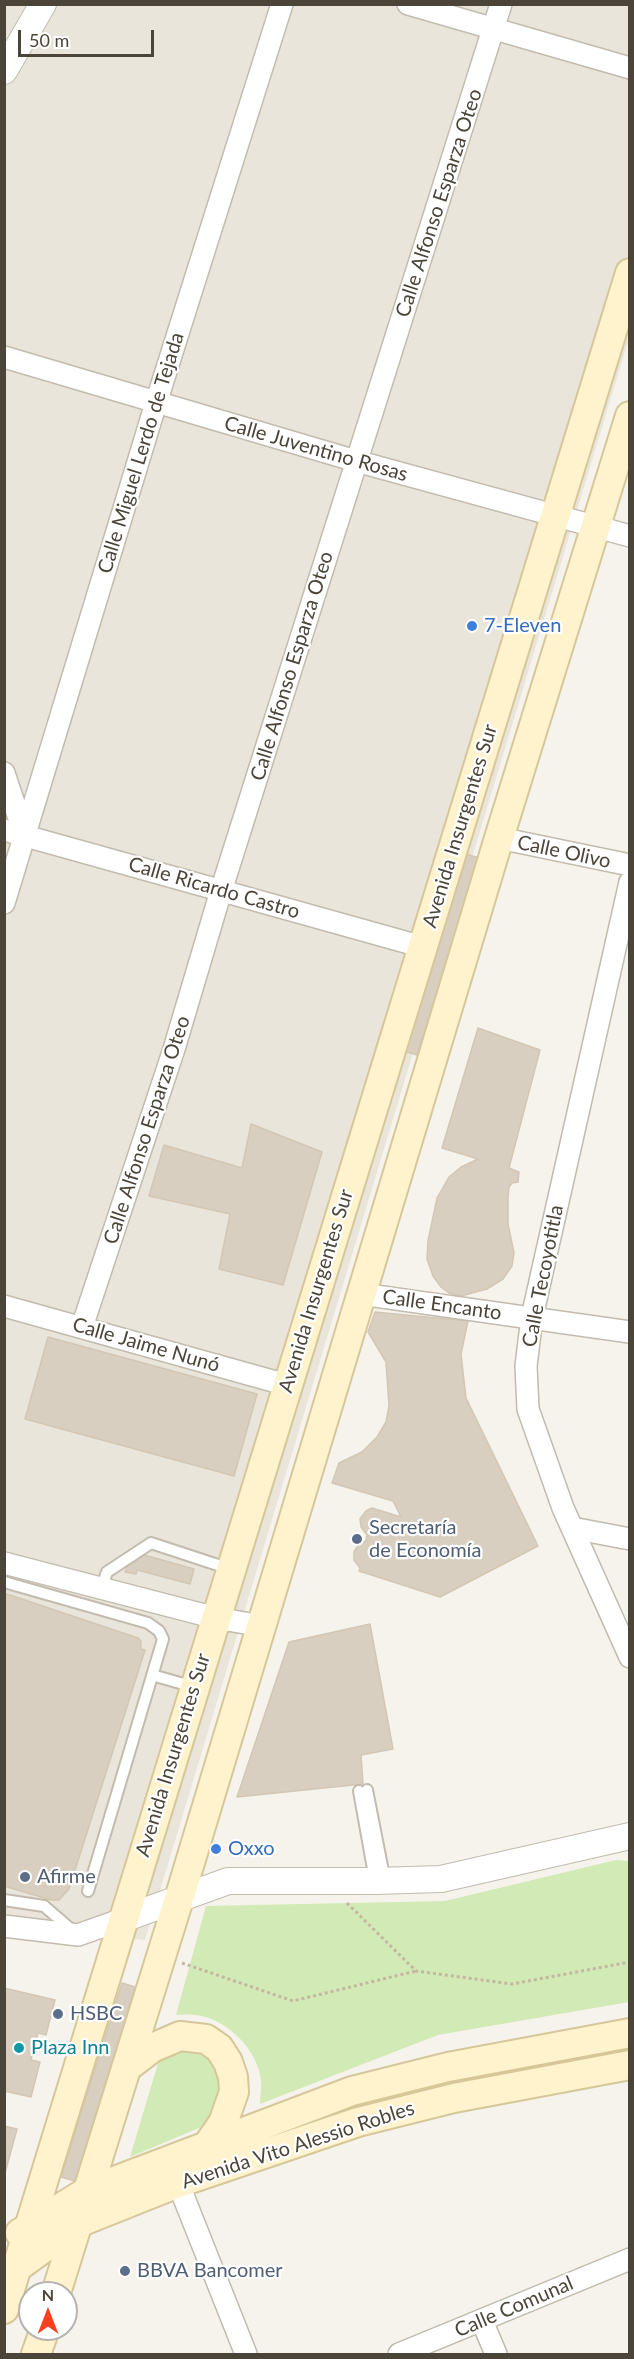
<!DOCTYPE html>
<meta charset="utf-8">
<style>
body{margin:0}
#map{position:relative;width:634px;height:2359px;overflow:hidden;background:#f6f3ec;font-family:Lato,sans-serif}
canvas{display:block}
.frame{position:absolute;inset:0;border:6px solid #4b4439;pointer-events:none}
.north{position:absolute;left:18px;top:2281px;width:60px;height:60px;box-sizing:border-box;background:#fff;border:2px solid #b7b4b0;border-radius:50%;rotate:0deg;font-size:16px;font-weight:700;line-height:24px;text-align:center;color:#4b4439}
.north::after{content:'';display:block;margin:auto;width:21px;height:27px;background:#fc3f1d;clip-path:polygon(50% 0,100% 100%,50% 72%,0 100%)}
.scale{position:absolute;left:18px;top:30px;width:136px;height:27px;box-sizing:border-box;border:3px solid #4b4439;border-top:0;padding-left:8px;font-size:18px;line-height:21px;white-space:nowrap;color:#4b4439;-webkit-text-stroke:4px #fff;paint-order:stroke}
</style>
<div id="map">
<canvas width="634" height="2359"></canvas>
<div class="frame"></div>
<div class="north">N</div>
<div class="scale">50 m</div>
</div>
<script>
const context = document.querySelector('canvas').getContext('2d');
context.lineJoin = 'round';
function fill(path, color) {
  context.fillStyle = color;
  context.fill(path, 'evenodd');
}
function trace(path, color, width, dash) {
  context.strokeStyle = color;
  context.lineWidth = width;
  context.lineCap = dash ? 'butt' : 'round';
  context.setLineDash(dash || []);
  context.stroke(path);
}
function write(font, color, halo, rows, align = 'center') {
  context.font = font + ' Lato,sans-serif';
  context.lineWidth = 4.5;
  context.setLineDash([]);
  context.textBaseline = 'middle';
  context.strokeStyle = halo;
  context.fillStyle = color;
  for (const [text, x, y, turn = 0] of rows) {
    context.save();
    context.translate(x, y);
    context.rotate((+turn || 0) * Math.PI / 180);
    context.textAlign = isNaN(turn) ? turn : align;
    if (halo) context.strokeText(text, 0, 0);
    context.fillText(text, 0, 0);
    context.restore();
  }
}
fill(new Path2D(`
 M4,5H629V338L145,1940L5,1927Z`), '#eae5da');
fill(new Path2D(`
 M616,1860L629,1861V2002L438,2035L260,2104C260,2096 262,2088 261,2080C258,2053 234,2027 209,2018C198,2014 187,2014 176,2015L206,1906L445,1901Z
 M182,2051L195,2052L206,2057L219,2076L221,2089L212,2117L199,2128L130,2157L159,2060Z`), '#d2eab5');
const building = new Path2D(`
 M466,854L479,858L417,1055L404,1051Z
 M478,1028L540,1050L509,1168L519,1172L518,1182L512,1183L509,1187L508,1197V1224L514,1253L512,1266L503,1279L487,1289L461,1296L449,1293L441,1287L433,1276L427,1259L428,1241L437,1198L449,1177L461,1167L478,1159L442,1148Z
 M251,1124L322,1152L283,1285L219,1269L230,1214L149,1196L164,1145L242,1168Z
 M375,1312L468,1321L461,1354L466,1398L538,1546L440,1597L359,1571L360,1568L354,1560V1552L359,1544L366,1541L367,1535L361,1527L360,1519L366,1511L372,1508L401,1517L393,1501L332,1483L339,1463L362,1452L377,1437L386,1422L389,1406L386,1362L368,1332Z
 M48,1337L257,1394L234,1476L25,1419Z
 M137,1553L194,1569L190,1584L137,1570L136,1574L125,1572L129,1560L135,1562Z
 M4,1593L138,1638L141,1641V1649L145,1650L69,1889L59,1900H51L4,1886Z
 M370,1624L393,1749L361,1755L363,1784L237,1797L289,1642Z
 M122,1983L135,1987L75,2181L61,2177Z
 M4,1988L55,2000L46,2035L38,2033L31,2060L40,2062L31,2097L4,2091Z
 M4,2126L17,2129L4,2177Z`);
fill(building, '#d8cfc1');
trace(building, '#d3c7b4', 1.5);
const service = new Path2D(`
 M4,1582L148,1623L159,1631L163,1639L88,1891
 M101,1589L107,1572L151,1543L230,1569
 M152,1675L194,1687
 M367,1790L385,1881
 M359,1791L375,1880
 M4,1900L44,1906L73,1931`);
const minor = new Path2D(`
 M408,4L630,68
 M4,357L356,461L630,536
 M4,773L25,836
 M4,830L423,947
 M499,838L630,865
 M630,882L532,1317L526,1366L528,1409L563,1508L630,1657
 M4,903L156,403L282,4
 M361,1294L630,1332
 M4,1306L287,1385
 M82,1327L174,1049L221,891L501,4
 M572,1528L630,1539
 M4,1563L216,1618L262,1626
 M4,1926L78,1935L123,1919
 M178,2183L246,2354
 M482,2321L496,2354
 M399,2354L630,2259`);
const tertiary = new Path2D(`
 M4,71L43,4
 M123,1919L228,1881H375L441,1879L630,1836`);
const secondary = new Path2D(`
 M126,2068L152,2048L180,2036L206,2039L219,2048L228,2062L233,2077L234,2092L223,2123L207,2146
 M20,2233L88,2191L352,2091L448,2067L630,2033
 M12,2271L78,2223L178,2183L358,2122L454,2098L630,2065
 M56,2293L179,1899L499,838L630,416
 M4,2309L630,273
 M36,2354L45,2329`);
trace(service, '#c2bbae', 14);
trace(minor, '#c2bbae', 24);
trace(tertiary, '#c2bbae', 28);
trace(secondary, '#d6c79b', 32);
trace(new Path2D(`
 M347,1903L416,1971L512,1984L630,1962
 M182,1963L293,2001L416,1971`), '#c4b79f', 3, [3, 3]);
trace(service, '#fff', 10);
trace(minor, '#fff', 21);
trace(tertiary, '#fff', 26);
trace(secondary, '#fff3cd', 28);
for (const [x, y, r, color] of [
 [472,626,6,"#3f7fe0"],
 [357,1539,6,"#5c6f8a"],
 [216,1849,6,"#3f7fe0"],
 [25,1877,6,"#5c6f8a"],
 [58,2014,6,"#5c6f8a"],
 [19,2048,6,"#0f9aa8"],
 [125,2271,6,"#5c6f8a"]
]) {
  const dot = new Path2D();
  dot.arc(x, y, r, 0, 2 * Math.PI);
  context.fillStyle = color;
  context.fill(dot);
  trace(dot, '#fff', 2);
}
write('20px', '#4b4439', '#fff', [
 ["Calle Alfonso Esparza Oteo",439,203,-72],
 ["Calle Juventino Rosas",316,449,16],
 ["Calle Miguel Lerdo de Tejada",141,453,-73],
 ["Calle Alfonso Esparza Oteo",292,666,-73],
 ["Avenida Insurgentes Sur",460,826,-73],
 ["Calle Olivo",564,852,12],
 ["Calle Ricardo Castro",214,888,16],
 ["Calle Alfonso Esparza Oteo",147,1130,-72],
 ["Calle Tecoyotitla",543,1276,-79],
 ["Avenida Insurgentes Sur",316,1291,-73],
 ["Calle Encanto",442,1305,8],
 ["Calle Jaime Nunó",146,1345,16],
 ["Avenida Insurgentes Sur",173,1755,-73],
 ["Avenida Vito Alessio Robles",298,2145,-18],
 ["Calle Comunal",514,2307,-23]
]);
write('20px', '#366cbe', '#fff', [
 ["7-Eleven",484,626],
 ["Oxxo",228,1849]
], 'left');
write('20px', '#4e5e75', '#fff', [
 ["Secretaría",369,1528],
 ["de Economía",369,1551],
 ["Afirme",37,1877],
 ["HSBC",70,2014],
 ["BBVA Bancomer",137,2271]
], 'left');
write('20px', '#0d838f', '#fff', [
 ["Plaza Inn",31,2048]
], 'left');
</script>
